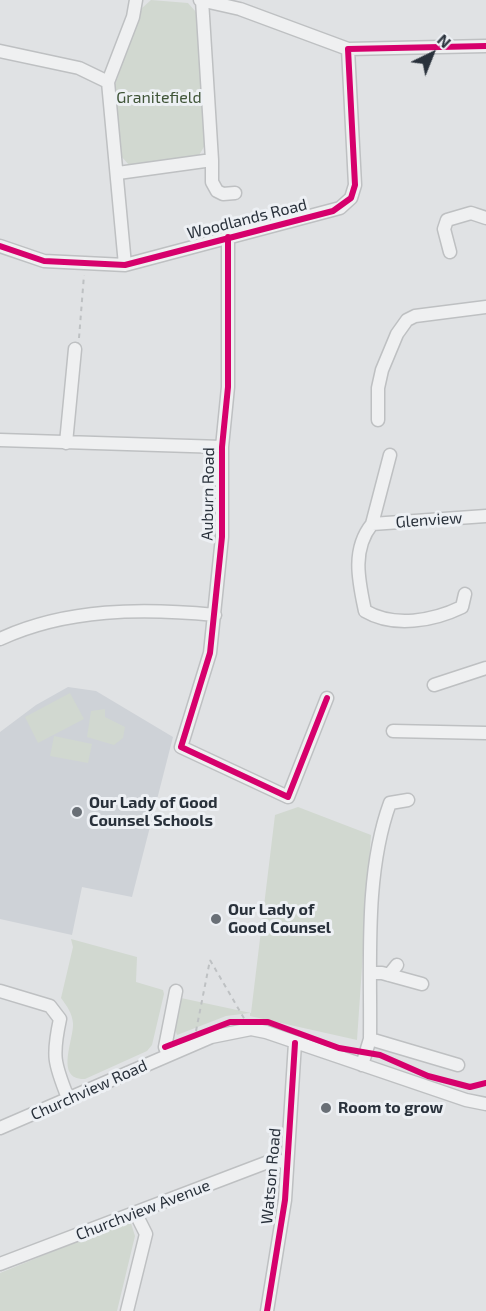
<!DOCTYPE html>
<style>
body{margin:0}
#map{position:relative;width:486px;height:1311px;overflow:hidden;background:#e0e2e4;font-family:"Exo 2",sans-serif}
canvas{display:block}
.north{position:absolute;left:402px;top:24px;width:60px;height:60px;-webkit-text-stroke:4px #edf0f4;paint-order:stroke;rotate:43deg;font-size:16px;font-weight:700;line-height:24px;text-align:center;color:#29313b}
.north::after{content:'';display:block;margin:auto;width:21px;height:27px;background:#29313b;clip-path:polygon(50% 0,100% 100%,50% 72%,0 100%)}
</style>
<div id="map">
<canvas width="486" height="1311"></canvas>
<div class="north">N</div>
</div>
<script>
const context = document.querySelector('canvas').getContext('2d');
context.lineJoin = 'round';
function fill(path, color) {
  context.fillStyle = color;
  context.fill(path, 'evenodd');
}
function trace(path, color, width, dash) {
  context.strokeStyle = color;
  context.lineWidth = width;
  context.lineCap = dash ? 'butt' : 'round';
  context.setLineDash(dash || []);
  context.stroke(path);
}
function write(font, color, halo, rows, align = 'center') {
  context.font = font + ' "Exo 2",sans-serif';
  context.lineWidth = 6;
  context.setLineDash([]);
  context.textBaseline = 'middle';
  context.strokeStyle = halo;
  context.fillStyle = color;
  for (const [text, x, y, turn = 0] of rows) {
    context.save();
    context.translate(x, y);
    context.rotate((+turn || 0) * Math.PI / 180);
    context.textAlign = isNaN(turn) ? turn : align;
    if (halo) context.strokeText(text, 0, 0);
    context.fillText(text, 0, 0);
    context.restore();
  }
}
fill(new Path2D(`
 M68,687L96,691L173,737L132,897L82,887L72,935L0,919V732L36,705Z`), '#ced2d7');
fill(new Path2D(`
 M151,0L188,3L196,12L205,145L198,157L130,166L120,155L115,85L142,8Z
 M70,693L84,719L38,743L25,717Z
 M105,709V717L125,727L123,738L114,745L87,737L91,711Z
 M54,736L92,744L88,763L50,756Z
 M298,807L371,835L357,1040L250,1016V1013L226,1016L177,1035L175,1029L181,998L251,1013L275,815Z
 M71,939L137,957L136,982L163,990L164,994L152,1045L147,1051L85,1079C54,1080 74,1040 73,1023C72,1013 67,1006 61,998L73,947Z
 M130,1220L135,1236L117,1311H0V1273Z`), '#d1d8d0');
const minor = new Path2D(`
 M200,0L240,9L348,49L486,46
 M0,51L79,68L108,82
 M212,160V182L217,191L223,194L235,193
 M118,173L212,160L202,0
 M228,237V387L222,447V537L210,653L181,747L288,797L327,698
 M0,246L44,261L125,265L340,208L351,198L355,185L348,49
 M450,252L444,229L447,220L471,213L486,218
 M125,265L108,82L133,17L136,0
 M378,420V388L382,370L397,334L407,320L415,316L486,307
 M0,440L222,447
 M66,443L75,349
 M390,455L372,524C351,550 359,582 365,611C394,628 433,621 462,607L465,594
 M372,524L486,516
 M0,639C67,608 143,608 215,615
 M434,685L486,668
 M393,731L486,733
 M370,973H382L422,984
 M389,975L397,965
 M0,991L50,1006L60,1019C52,1056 54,1063 68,1098
 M370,1039C371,964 364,874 390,803L408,800
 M168,1055L165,1047L176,991
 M362,1065L370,1039L458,1065
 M0,1128L211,1037L251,1029L266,1032L466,1100L486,1104
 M0,1264L268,1162L286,1161
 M127,1311L146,1234L136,1214
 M267,1311L285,1200L295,1043`);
trace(minor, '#bec0c2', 15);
trace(new Path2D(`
 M79,338L84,275
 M210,960L245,1020
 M196,1031L210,960`), '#bec1c3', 2, [4.5, 4.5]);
trace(minor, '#eff0f1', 12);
trace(new Path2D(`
 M228,237V387L222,447V537L210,653L181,747L288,797L327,698
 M0,246L44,261L125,265L333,211L351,198L355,185L348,49L486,46
 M165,1047L230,1022H268L339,1048L380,1055L428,1076L470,1087L486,1083
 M267,1311L285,1200L295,1043`), '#d6006c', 6);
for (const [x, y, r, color] of [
 [77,812,6,"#696f76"],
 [216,919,6,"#696f76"],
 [326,1108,6,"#696f76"]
]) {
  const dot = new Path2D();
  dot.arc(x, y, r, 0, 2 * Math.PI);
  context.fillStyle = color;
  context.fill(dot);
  trace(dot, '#edf0f4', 2);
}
write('16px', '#405538', '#edf0f4', [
 ["Granitefield",159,98]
]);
write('16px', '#29313b', '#edf0f4', [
 ["Woodlands Road",247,219,-14],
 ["Auburn Road",208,494,-89],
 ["Glenview",429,520,-4],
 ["Churchview Road",89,1090,-24],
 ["Watson Road",271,1176,-85],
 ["Churchview Avenue",143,1210,-21]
]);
write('bold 16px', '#29313b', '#edf0f4', [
 ["Our Lady of Good",89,803],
 ["Counsel Schools",89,821],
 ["Our Lady of",228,910],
 ["Good Counsel",228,928],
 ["Room to grow",338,1108]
], 'left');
</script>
